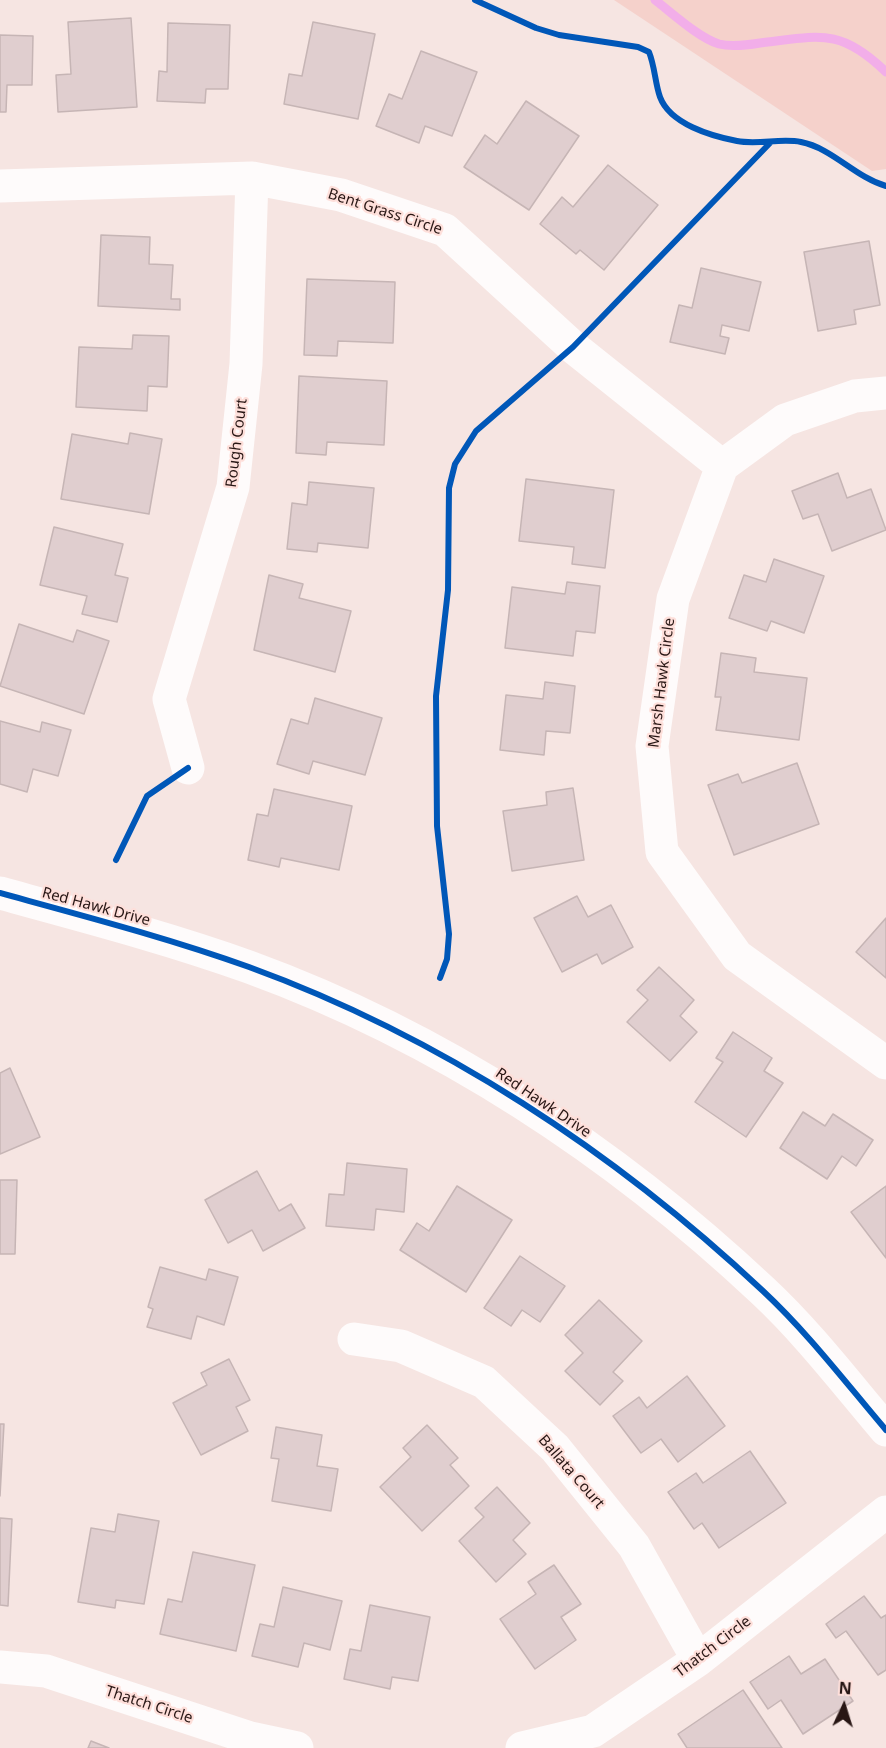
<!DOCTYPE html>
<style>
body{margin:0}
#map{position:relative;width:886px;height:1748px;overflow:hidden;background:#f6e5e2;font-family:"Noto Sans",sans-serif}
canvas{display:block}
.north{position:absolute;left:814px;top:1676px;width:60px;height:60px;-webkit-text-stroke:4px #fedfda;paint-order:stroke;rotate:4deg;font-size:16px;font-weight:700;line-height:24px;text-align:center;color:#281614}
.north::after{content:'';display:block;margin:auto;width:21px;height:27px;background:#281614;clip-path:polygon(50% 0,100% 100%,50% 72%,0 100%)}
</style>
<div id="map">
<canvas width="886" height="1748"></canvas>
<div class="north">N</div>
</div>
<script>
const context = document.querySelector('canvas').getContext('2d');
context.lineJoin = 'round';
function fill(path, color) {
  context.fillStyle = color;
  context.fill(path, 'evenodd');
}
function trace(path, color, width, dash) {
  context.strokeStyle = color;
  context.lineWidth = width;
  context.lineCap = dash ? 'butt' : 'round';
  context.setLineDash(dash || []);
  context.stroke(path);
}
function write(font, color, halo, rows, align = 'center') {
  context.font = font + ' "Noto Sans",sans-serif';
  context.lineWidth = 4.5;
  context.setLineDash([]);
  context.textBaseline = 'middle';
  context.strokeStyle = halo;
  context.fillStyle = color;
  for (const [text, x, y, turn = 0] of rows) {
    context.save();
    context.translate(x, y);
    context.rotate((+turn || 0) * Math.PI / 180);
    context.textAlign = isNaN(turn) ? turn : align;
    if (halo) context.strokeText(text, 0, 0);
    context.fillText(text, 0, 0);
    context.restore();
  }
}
fill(new Path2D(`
 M614,0H886V169L872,171Z`), '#f5d1cb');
trace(new Path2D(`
 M655,0C672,13 699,38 719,44C731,47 748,45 760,43C819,36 840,27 886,72`), '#f2aee9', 9);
const building = new Path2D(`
 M131,18L137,107L58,112L56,75L71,74L68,22Z
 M313,22L375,34L358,119L284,104L289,74L302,76Z
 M168,23L230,25L228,89H206L205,103L157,101L159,71L167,72Z
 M0,35L33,36L32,85H7L6,112H0Z
 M421,51L477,72L452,136L425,126L419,143L376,126L389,94L402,99Z
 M526,101L579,136L529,210L464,167L485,135L497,144Z
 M608,165L658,205L604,270L580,250L576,254L540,224L562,197L573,207Z
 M101,235L150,237L149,264L173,265L171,299H180V310L98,306Z
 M869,241L880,305L854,310L856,324L818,331L804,252Z
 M701,268L761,282L749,331L722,325L720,336L729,338L725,354L670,342L679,305L692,308Z
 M307,279L395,282L393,343L338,341L337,356L304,355Z
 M133,335L169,336L167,387L148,386L147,411L76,407L79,347L132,349Z
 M299,376L387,381L384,445L327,442L326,455L296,453Z
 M130,433L162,439L149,514L61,499L72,434L128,444Z
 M838,473L847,498L871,489L886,530L832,551L818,514L803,519L792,491Z
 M526,479L614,490L605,568L572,564L574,547L519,541Z
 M309,482L374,488L368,548L318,543L317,552L287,549L292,503L307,505Z
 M54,527L123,544L115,575L128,578L117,622L82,614L87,596L40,585Z
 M774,559L824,576L804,633L771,621L767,631L729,618L744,575L766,582Z
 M269,575L303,584L299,598L351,611L335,672L254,650Z
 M567,582L600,586L595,633L576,631L573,656L505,648L512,587L565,594Z
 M19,624L73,642L77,630L109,641L84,714L0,686Z
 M721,653L756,658L754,672L807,678L799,740L716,730L721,697H715Z
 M545,682L575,686L570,733L546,731L544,755L500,750L506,695L543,699Z
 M315,698L382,718L365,775L313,761L309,774L277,764L291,719L308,724Z
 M0,721L40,732L42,722L71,730L58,776L33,769L27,792L0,784Z
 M797,763L819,824L734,855L708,785L738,774L742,783Z
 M573,788L584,860L512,871L503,811L547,805L546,792Z
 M274,789L352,806L339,870L281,858L279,867L248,860L257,814L268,816Z
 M577,896L588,917L611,905L633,947L602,964L597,954L562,972L534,918Z
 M886,918V978L856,952Z
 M659,967L694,1000L680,1016L697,1032L670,1061L627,1022L648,1000L637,990Z
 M733,1032L772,1058L764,1071L783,1083L746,1137L695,1102L723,1062L716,1058Z
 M10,1068L40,1137L0,1154V1073Z
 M803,1112L825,1126L833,1114L873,1140L856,1166L842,1156L827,1179L780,1148Z
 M347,1163L407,1169L404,1212L376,1209L374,1230L326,1226L329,1194L344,1195Z
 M257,1171L279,1211L291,1204L305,1228L263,1251L252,1230L228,1243L205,1200Z
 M0,1180H17L15,1254H0Z
 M457,1186L512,1220L466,1292L400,1250L417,1223L429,1231Z
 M886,1186V1258L851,1212Z
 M520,1256L565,1286L540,1322L522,1310L511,1326L484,1308Z
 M160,1267L206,1280L209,1269L238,1277L224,1325L197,1316L191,1339L147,1327L153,1309L148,1307Z
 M599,1300L642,1341L613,1372L623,1381L600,1405L565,1371L583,1353L565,1335Z
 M229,1359L250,1400L236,1407L248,1431L201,1455L173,1403L207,1385L201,1373Z
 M687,1376L725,1426L678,1462L661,1439L641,1453L613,1416L639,1397L647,1408Z
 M0,1424H4L0,1496Z
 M427,1425L458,1458L450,1465L469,1486L422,1531L380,1487L411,1457L403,1448Z
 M276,1427L322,1435L317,1466L338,1469L331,1511L272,1501L279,1459L271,1458Z
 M750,1451L786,1503L719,1548L702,1523L694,1529L668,1492L696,1473L703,1483Z
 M497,1487L530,1523L513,1540L526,1554L496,1582L459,1541L484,1517L475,1508Z
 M118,1514L159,1521L144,1604L116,1600L115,1608L78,1602L91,1528L115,1532Z
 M0,1518L12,1519L8,1606L0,1605Z
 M193,1552L255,1565L236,1651L160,1634L168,1599L182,1602Z
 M554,1565L581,1604L561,1617L576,1640L535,1669L500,1619L536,1594L528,1582Z
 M283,1587L342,1601L330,1650L304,1643L298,1667L252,1656L260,1624L274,1627Z
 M864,1596L881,1618L886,1615V1670L878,1675L846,1631L836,1638L826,1624Z
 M370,1605L430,1617L418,1681L392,1677L390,1689L344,1679L350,1649L361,1651Z
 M789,1656L801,1674L825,1659L853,1701L803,1734L781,1700L768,1709L750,1682Z
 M743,1690L782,1748H687L678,1734Z
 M91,1741L109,1748H88Z`);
fill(building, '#e0cecf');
trace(building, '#c6b5b5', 1.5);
trace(new Path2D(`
 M0,186L252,178L341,195L445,230L573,347L722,466
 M886,393L855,396L785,420L722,466L673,599L652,746L662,852L737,956L886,1063
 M188,768L169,699L233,487L246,364L252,178
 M0,893C84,916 168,938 249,967C441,1037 615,1152 763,1291C808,1333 846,1383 886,1430
 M354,1339L401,1346L484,1382L555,1448L634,1546L698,1660
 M0,1667L46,1671L250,1738L297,1748
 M522,1748L593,1731L698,1660L886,1512`), '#fefbfb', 33);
trace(new Path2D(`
 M475,0L536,28L559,35L638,47L649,52C655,67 655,83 660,97C670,124 711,136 737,141C758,145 781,138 801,142C832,148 855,177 886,186
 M116,860L147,796L188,768
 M0,893C84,916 168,938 249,967C441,1037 615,1152 763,1291C808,1333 846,1383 886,1430
 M440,978L447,959L449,934L437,826L436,696L448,590L449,488L455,464L476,431L573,347L770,143`), '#0057b8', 6);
write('15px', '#281614', '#fedfda', [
 ["Bent Grass Circle",385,212,18],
 ["Rough Court",237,443,-83],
 ["Marsh Hawk Circle",662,683,-83],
 ["Red Hawk Drive",96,907,15],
 ["Red Hawk Drive",543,1103,34],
 ["Ballata Court",571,1472,49],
 ["Thatch Circle",713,1647,-37],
 ["Thatch Circle",149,1705,18]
]);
</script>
